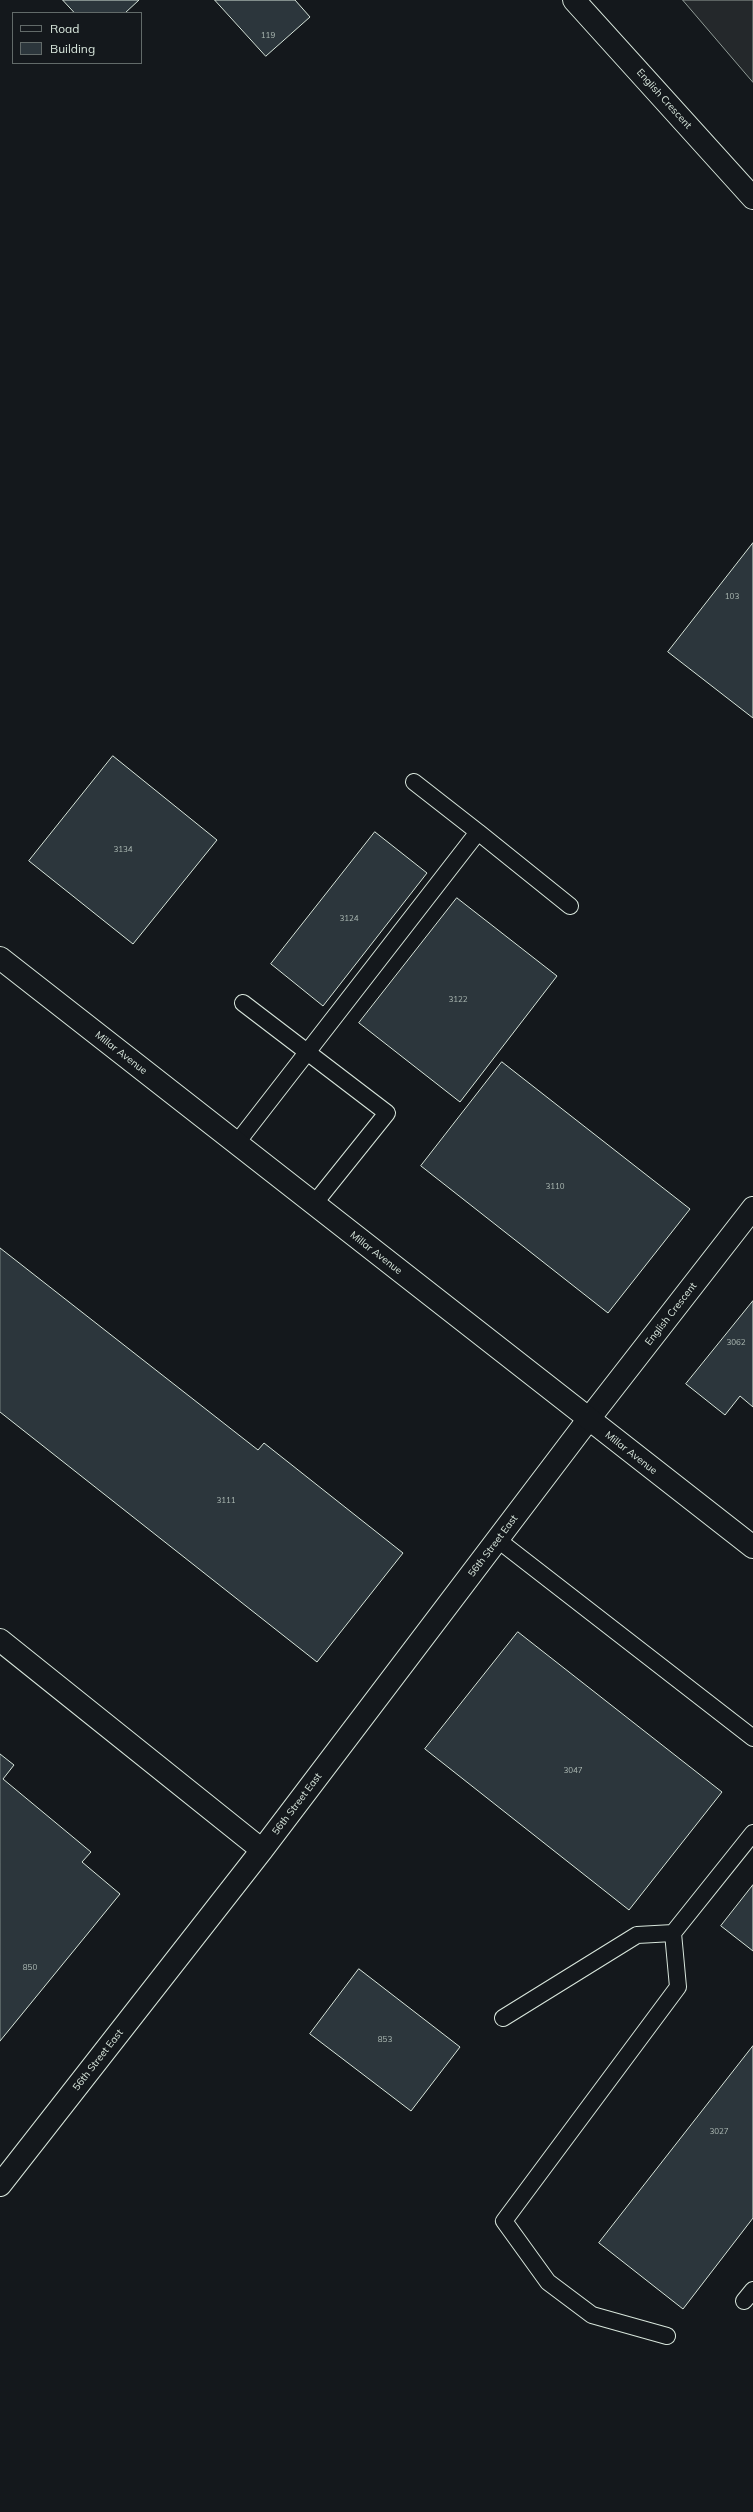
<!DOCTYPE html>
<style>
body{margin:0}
#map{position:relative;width:753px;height:2512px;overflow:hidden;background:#14181c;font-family:Mulish,sans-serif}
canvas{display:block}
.legend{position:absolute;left:12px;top:12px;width:130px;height:52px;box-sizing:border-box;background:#14181c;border:1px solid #626a69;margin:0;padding:5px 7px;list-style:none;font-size:12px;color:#d8e6dc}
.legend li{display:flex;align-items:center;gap:8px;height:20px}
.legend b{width:20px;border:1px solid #626a69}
</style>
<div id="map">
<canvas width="753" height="2512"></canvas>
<ul class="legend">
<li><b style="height:5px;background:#14181c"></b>Road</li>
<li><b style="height:11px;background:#2c363c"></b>Building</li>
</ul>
</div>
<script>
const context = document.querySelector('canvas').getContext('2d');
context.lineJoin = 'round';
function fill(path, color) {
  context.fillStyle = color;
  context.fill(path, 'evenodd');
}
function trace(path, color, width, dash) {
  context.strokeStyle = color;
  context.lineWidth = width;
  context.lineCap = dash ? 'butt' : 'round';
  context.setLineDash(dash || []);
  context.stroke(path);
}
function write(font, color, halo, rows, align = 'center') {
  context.font = font + ' Mulish,sans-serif';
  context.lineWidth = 3;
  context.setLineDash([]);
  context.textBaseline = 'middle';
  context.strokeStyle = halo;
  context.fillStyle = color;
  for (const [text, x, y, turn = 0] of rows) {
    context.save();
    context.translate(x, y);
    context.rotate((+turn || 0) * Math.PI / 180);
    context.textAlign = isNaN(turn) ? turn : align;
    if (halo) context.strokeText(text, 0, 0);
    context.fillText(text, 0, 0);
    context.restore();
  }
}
const parking = new Path2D(`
 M683,0H753V82Z`);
fill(parking, '#24282b');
trace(parking, '#939e99', 1);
const building = new Path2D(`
 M63,0H139L125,13H75Z
 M215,0H295L310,17L266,56Z
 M753,543V718L668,652Z
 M113,756L217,840L133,944L29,861Z
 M375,832L427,873L323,1006L271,964Z
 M457,898L557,976L460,1102L359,1023Z
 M502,1062L690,1209L608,1313L421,1166Z
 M0,1248L258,1450L264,1443L403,1553L317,1662L0,1412Z
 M753,1301V1407L740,1396L725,1415L686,1384Z
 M518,1632L722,1792L629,1910L425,1749Z
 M0,1754L14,1765L3,1779L91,1852L82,1862L120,1894L0,2041Z
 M753,1885V1951L721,1926Z
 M359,1969L460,2047L411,2111L310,2034Z
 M753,2046V2218L683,2309L599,2243Z`);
fill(building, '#2c363c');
trace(building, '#d8e6dc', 1);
const service = new Path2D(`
 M478,832L570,906
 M243,1003L387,1113L314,1204
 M236,1144L478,832L414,782
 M498,1540L753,1738
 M503,2018L637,1935L673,1933
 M744,2301L753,2290
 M667,2336L592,2315L548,2282L504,2221L678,1987L673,1933L753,1833`);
const minor = new Path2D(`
 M574,0L753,198
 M0,1640L262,1850
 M0,2185L262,1850L588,1420L753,1208`);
const tertiary = new Path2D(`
 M0,958L753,1547`);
trace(service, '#d8e6dc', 18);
trace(minor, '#d8e6dc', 24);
trace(tertiary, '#d8e6dc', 24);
trace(service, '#14181c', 16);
trace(minor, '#14181c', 22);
trace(tertiary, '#14181c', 22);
write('8px', '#adbab4', null, [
 ["119",268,36],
 ["103",732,597],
 ["3134",123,850],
 ["3124",349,919],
 ["3122",458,1000],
 ["3110",555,1187],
 ["3062",736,1343],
 ["3111",226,1501],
 ["3047",573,1771],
 ["850",30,1968],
 ["853",385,2040],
 ["3027",719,2132]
]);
write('10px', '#d8e6dc', '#14181c', [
 ["English Crescent",664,99,48],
 ["Millar Avenue",121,1053,38],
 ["Millar Avenue",376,1253,38],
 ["English Crescent",671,1314,-52],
 ["Millar Avenue",631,1453,38],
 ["56th Street East",493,1546,-53],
 ["56th Street East",297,1804,-53],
 ["56th Street East",98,2060,-52]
]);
</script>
